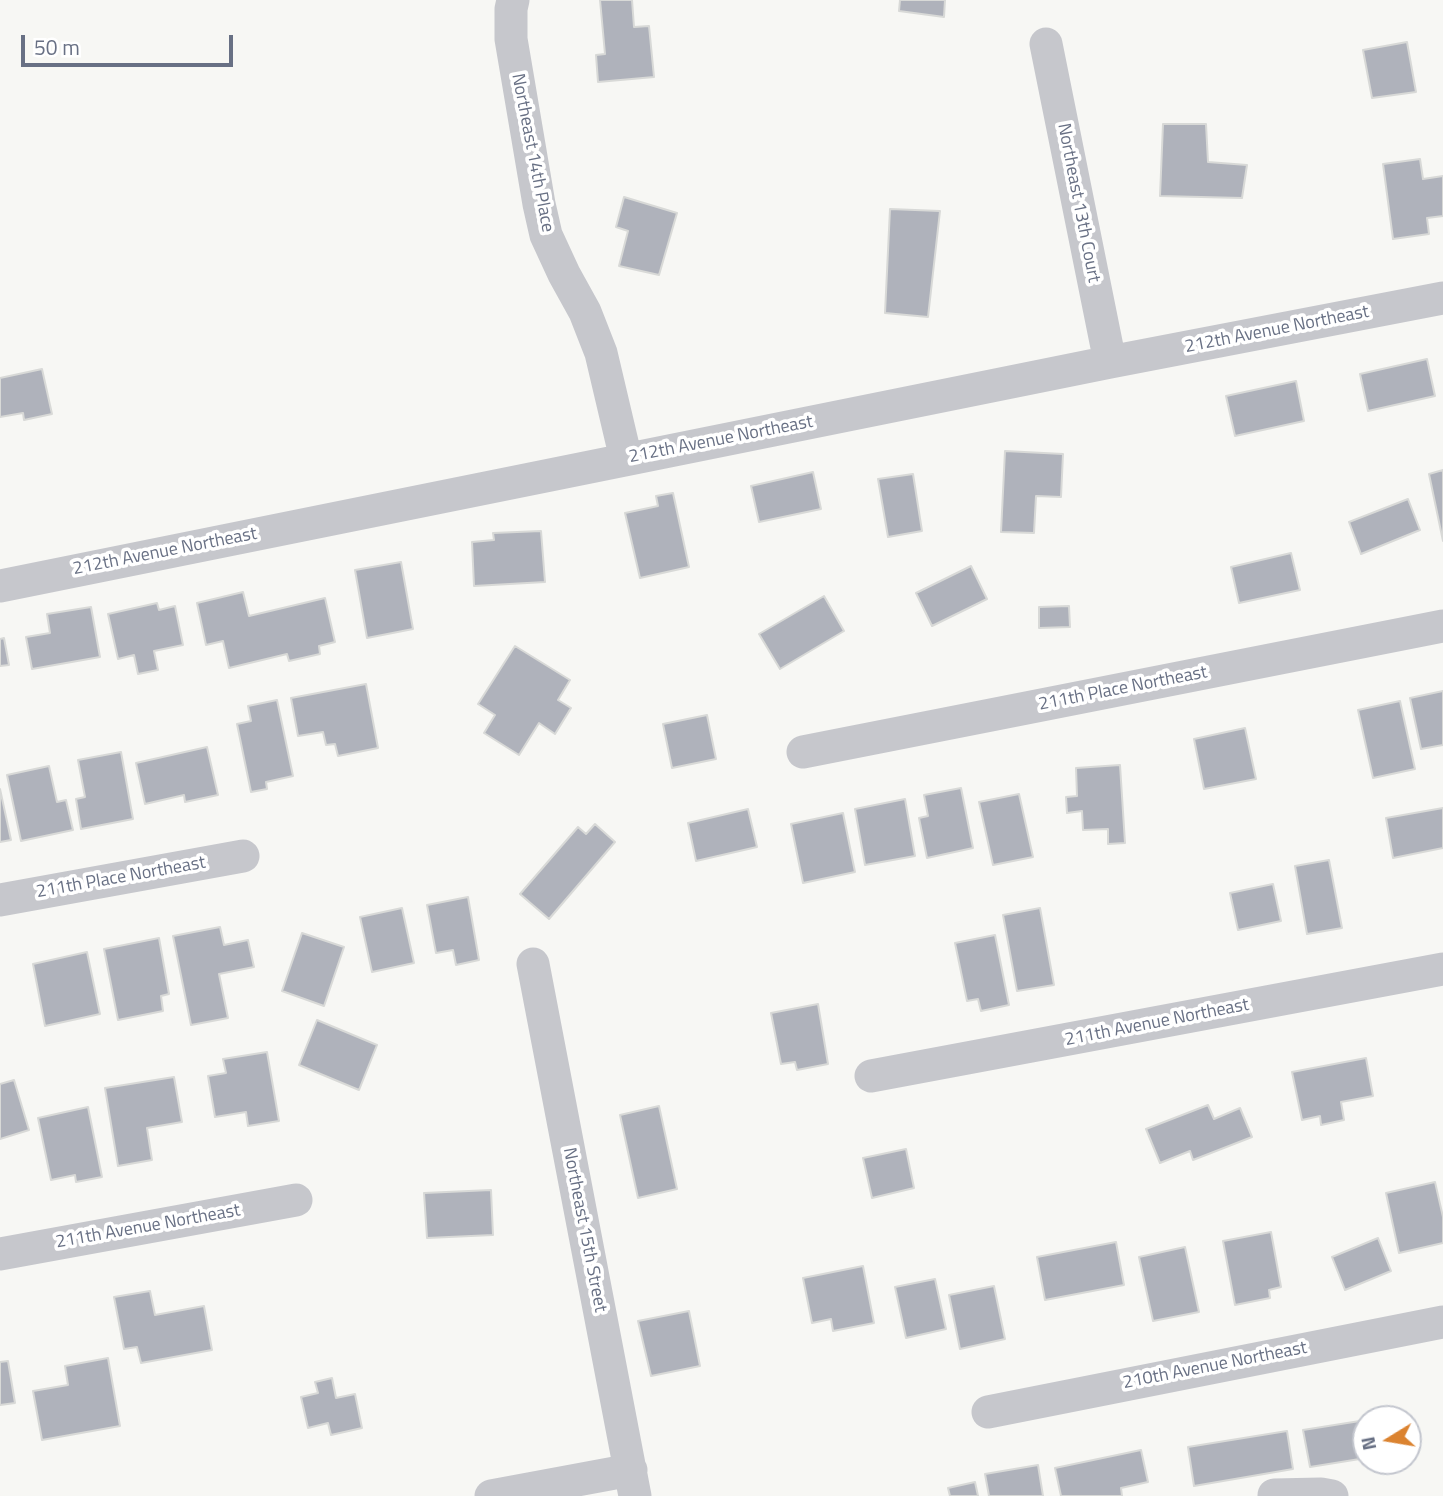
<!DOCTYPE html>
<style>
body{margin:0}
#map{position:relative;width:1443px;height:1496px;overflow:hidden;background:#f7f7f4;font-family:"Titillium Web",sans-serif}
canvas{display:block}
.north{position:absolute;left:1352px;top:1405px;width:70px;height:70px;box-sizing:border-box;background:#fff;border:2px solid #c3c6ce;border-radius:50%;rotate:259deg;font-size:19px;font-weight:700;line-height:28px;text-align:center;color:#687084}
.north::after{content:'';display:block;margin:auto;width:24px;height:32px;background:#db8330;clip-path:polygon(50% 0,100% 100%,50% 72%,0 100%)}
.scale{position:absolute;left:21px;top:35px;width:212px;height:32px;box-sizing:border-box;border:4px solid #687084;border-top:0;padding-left:9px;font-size:21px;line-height:24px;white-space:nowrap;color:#687084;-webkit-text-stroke:5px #fff;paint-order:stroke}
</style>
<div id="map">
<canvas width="1443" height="1496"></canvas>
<div class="north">N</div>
<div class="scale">50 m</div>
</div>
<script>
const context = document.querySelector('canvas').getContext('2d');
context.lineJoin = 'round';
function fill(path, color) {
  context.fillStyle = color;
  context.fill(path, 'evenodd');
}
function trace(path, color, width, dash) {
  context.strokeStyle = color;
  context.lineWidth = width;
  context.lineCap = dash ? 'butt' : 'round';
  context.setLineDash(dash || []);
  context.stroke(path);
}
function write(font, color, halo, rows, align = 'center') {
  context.font = font + ' "Titillium Web",sans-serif';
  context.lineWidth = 7;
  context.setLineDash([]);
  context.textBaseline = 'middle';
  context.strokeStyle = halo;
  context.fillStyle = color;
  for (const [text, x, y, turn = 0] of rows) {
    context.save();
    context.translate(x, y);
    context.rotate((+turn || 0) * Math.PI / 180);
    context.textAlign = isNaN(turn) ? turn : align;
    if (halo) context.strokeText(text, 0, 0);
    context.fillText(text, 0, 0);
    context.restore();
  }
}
const building = new Path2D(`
 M600,0H632L634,27L649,26L654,77L598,82L596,55L605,54Z
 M900,0H945L944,17L899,11Z
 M1407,42L1416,92L1372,98L1363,50Z
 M1163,124H1206L1208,162L1247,165L1242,198L1160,196Z
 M1420,159L1423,179L1443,176V216L1427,218L1429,234L1393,239L1383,164Z
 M624,197L677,213L659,275L619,266L628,231L616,227Z
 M890,209L940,211L928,317L885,313Z
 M1427,359L1435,396L1368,411L1360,374Z
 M42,369L52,414L24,420L23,413L0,417V378Z
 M1296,381L1304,421L1235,436L1226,396Z
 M1005,451L1063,454L1061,497L1036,496L1034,533L1001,532Z
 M1443,470V541L1429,474Z
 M813,472L821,509L759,522L751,486Z
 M913,474L922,531L888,537L878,479Z
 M673,493L689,567L640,578L625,513L658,506L656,496Z
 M1408,499L1420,530L1361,554L1349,522Z
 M541,531L545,582L474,586L472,542L494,540L493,533Z
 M1291,553L1300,590L1239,603L1231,567Z
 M401,562L413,629L367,638L355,570Z
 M971,566L987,599L932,626L916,593Z
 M243,592L249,616L325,598L335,642L319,646L320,654L289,661L287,654L229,668L223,641L206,645L197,603Z
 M824,596L844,631L780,669L759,634Z
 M157,603L159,610L175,606L183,645L154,651L158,670L138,674L134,655L118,659L108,614Z
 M1069,606L1070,627L1039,628V607Z
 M91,607L100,657L32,669L26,637L50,633L47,614Z
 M4,638L9,665L0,666V639Z
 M515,646L570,680L558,700L571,708L555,734L539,723L519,755L484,733L495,715L478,704Z
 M366,684L378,748L338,756L335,744L326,745L323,732L298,736L291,698Z
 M1443,691V745L1421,749L1410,698Z
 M277,700L293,776L266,782L267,789L251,792L237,724L251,721L248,706Z
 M1400,701L1415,769L1373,778L1358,710Z
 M707,715L716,759L672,768L663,724Z
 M1245,728L1256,779L1204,789L1194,739Z
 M207,747L218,795L185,802L184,795L145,804L136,763Z
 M121,752L133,819L81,829L76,799L85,797L78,760Z
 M1120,765L1125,843L1108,844V829L1083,830L1082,811L1067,813L1066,797L1077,796L1076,768Z
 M49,766L57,802L66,800L73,830L21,841L7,775Z
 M961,788L973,848L927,858L919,818L928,816L924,795Z
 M0,789L11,840L0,842Z
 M1019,794L1033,857L993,865L979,802Z
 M905,799L915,856L865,865L855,809Z
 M1443,808V848L1393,858L1386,818Z
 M748,809L757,847L696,861L688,823Z
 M843,813L855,872L803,883L791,824Z
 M595,824L615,842L549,919L520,894L578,827L586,834Z
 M1329,860L1342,928L1307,934L1295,866Z
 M1273,884L1281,921L1238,930L1230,893Z
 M468,897L479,960L456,965L453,950L436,953L427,905Z
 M402,908L414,963L372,972L360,917Z
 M1040,908L1054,985L1017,991L1003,915Z
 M220,927L224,945L248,940L254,967L219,974L228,1018L191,1025L173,936Z
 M302,933L344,947L324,1006L282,991Z
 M995,935L1009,1005L981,1011L978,999L967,1001L955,943Z
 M159,938L169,994L161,996L163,1011L118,1020L104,949Z
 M87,952L100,1014L45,1026L33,964Z
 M818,1004L828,1064L797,1070L795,1062L781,1064L771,1013Z
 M317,1020L377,1045L359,1090L299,1065Z
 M267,1052L279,1121L248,1126L246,1112L215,1117L208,1076L226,1073L223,1059Z
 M1366,1058L1373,1096L1341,1102L1344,1120L1321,1125L1320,1116L1302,1120L1292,1072Z
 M174,1077L182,1122L147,1128L152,1160L118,1166L105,1088Z
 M14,1080L29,1130L0,1139V1084Z
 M1208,1105L1214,1119L1240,1108L1252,1137L1193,1160L1190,1151L1160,1163L1146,1129Z
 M659,1106L677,1189L638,1198L620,1115Z
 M88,1107L102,1177L76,1182L75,1175L51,1180L38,1118Z
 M906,1149L914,1188L872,1198L863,1158Z
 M1435,1182L1443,1217V1243L1399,1253L1386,1193Z
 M491,1190L493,1235L427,1238L424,1193Z
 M1271,1232L1281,1287L1269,1290L1270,1298L1235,1305L1223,1241Z
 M1378,1238L1391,1271L1345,1290L1332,1257Z
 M1116,1242L1124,1285L1045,1300L1037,1257Z
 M1185,1247L1199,1312L1153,1321L1139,1257Z
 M863,1266L874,1323L833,1331L831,1319L812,1323L803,1278Z
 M935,1279L946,1329L906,1338L895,1287Z
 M994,1286L1005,1339L960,1349L949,1295Z
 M150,1291L155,1315L204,1306L212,1350L141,1363L137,1347L124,1349L114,1297Z
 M689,1311L700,1366L651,1376L638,1321Z
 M108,1358L120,1426L42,1440L33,1391L68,1385L65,1366Z
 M8,1361L15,1403L0,1405V1362Z
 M332,1378L336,1398L355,1394L362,1428L331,1435L328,1423L308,1428L301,1397L318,1393L315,1382Z
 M1366,1420V1458L1310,1467L1303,1430Z
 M1287,1431L1293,1469L1194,1486L1188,1447Z
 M1141,1450L1148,1482L1121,1488L1122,1496H1061L1055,1468Z
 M1038,1465L1043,1496H989L985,1474Z
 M975,1482L978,1496H950L948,1488Z`);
fill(building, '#afb2bb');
trace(building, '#d8d9d7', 2);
trace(new Path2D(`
 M513,0L511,9V39L539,204L546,235L564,274L585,312L601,353L626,459
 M1046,44L1110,362
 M0,586L1110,362L1443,298
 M803,752L1443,626
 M0,900L243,856
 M533,964L635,1496
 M871,1076L1443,969
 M0,1254L296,1200
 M988,1412L1443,1322
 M1274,1495L1321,1494L1332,1496
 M491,1496L631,1470`), '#c6c7cc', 33);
write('18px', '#687084', '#fff', [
 ["Northeast 14th Place",532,153,79],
 ["Northeast 13th Court",1078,203,79],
 ["212th Avenue Northeast",1277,330,-11],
 ["212th Avenue Northeast",721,440,-11],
 ["212th Avenue Northeast",165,552,-11],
 ["211th Place Northeast",1123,689,-11],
 ["211th Place Northeast",121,878,-10],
 ["211th Avenue Northeast",1157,1023,-11],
 ["211th Avenue Northeast",148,1227,-10],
 ["Northeast 15th Street",584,1230,79],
 ["210th Avenue Northeast",1215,1366,-11]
]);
</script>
